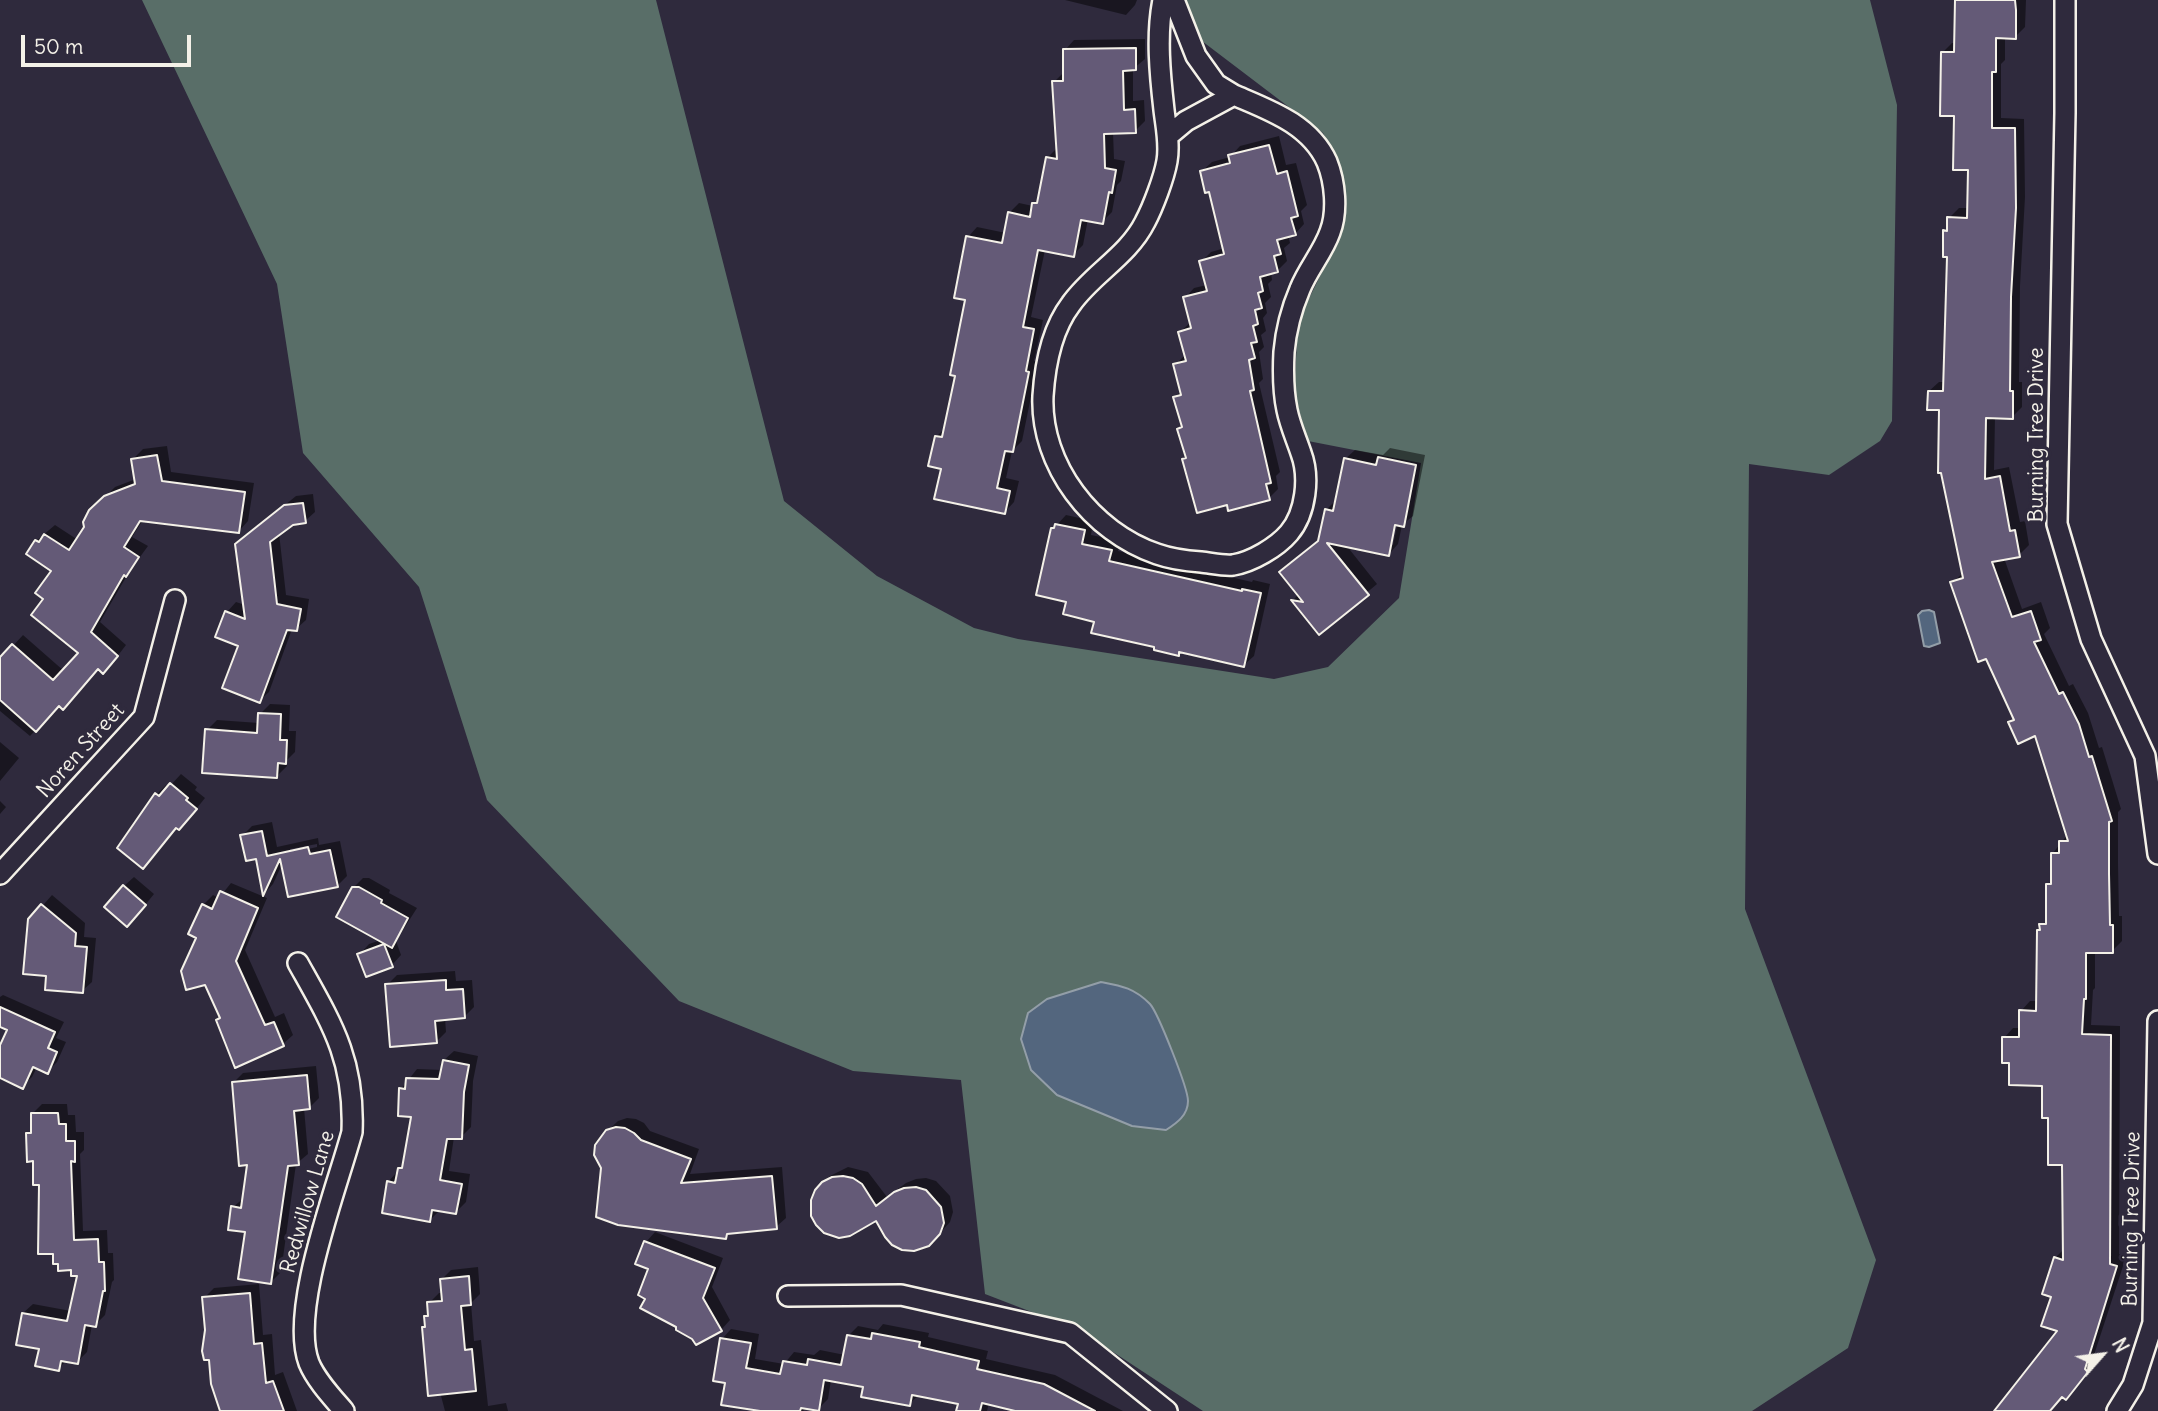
<!DOCTYPE html>
<style>
body{margin:0}
#map{position:relative;width:2158px;height:1411px;overflow:hidden;background:#2f2a3d;font-family:Delius,sans-serif}
canvas{display:block}
.north{position:absolute;left:2067px;top:1320px;width:70px;height:70px;-webkit-text-stroke:5px #2f2a3d;paint-order:stroke;rotate:62deg;font-size:19px;font-weight:700;line-height:28px;text-align:center;color:#f4f1e8}
.north::after{content:'';display:block;margin:auto;width:24px;height:32px;background:#f4f1e8;clip-path:polygon(50% 0,100% 100%,50% 72%,0 100%)}
.scale{position:absolute;left:21px;top:35px;width:170px;height:32px;box-sizing:border-box;border:4px solid #f4f1e8;border-top:0;padding-left:9px;font-size:21px;line-height:24px;white-space:nowrap;color:#f4f1e8;-webkit-text-stroke:5px #2f2a3d;paint-order:stroke}
</style>
<div id="map">
<canvas width="2158" height="1411"></canvas>
<div class="north">N</div>
<div class="scale">50 m</div>
</div>
<script>
const context = document.querySelector('canvas').getContext('2d');
context.lineJoin = 'round';
function fill(path, color) {
  context.fillStyle = color;
  context.fill(path, 'evenodd');
}
function trace(path, color, width, dash) {
  context.strokeStyle = color;
  context.lineWidth = width;
  context.lineCap = dash ? 'butt' : 'round';
  context.setLineDash(dash || []);
  context.stroke(path);
}
function write(font, color, halo, rows, align = 'center') {
  context.font = font + ' Delius,sans-serif';
  context.lineWidth = 7;
  context.setLineDash([]);
  context.textBaseline = 'middle';
  context.strokeStyle = halo;
  context.fillStyle = color;
  for (const [text, x, y, turn = 0] of rows) {
    context.save();
    context.translate(x, y);
    context.rotate((+turn || 0) * Math.PI / 180);
    context.textAlign = isNaN(turn) ? turn : align;
    if (halo) context.strokeText(text, 0, 0);
    context.fillText(text, 0, 0);
    context.restore();
  }
}
fill(new Path2D(`
 M142,0H656L784,501L877,576L974,628L1018,639L1274,679L1328,667L1399,598L1421,463L1308,441L1294,394L1297,341L1301,315L1340,235L1345,197L1339,163L1323,133L1194,35L1185,0H1870L1897,105L1892,421L1880,441L1829,475L1749,464L1745,909L1876,1260L1848,1348L1752,1411H1203L1081,1331L985,1294L961,1080L853,1071L679,1001L487,800L419,587L303,453L277,284Z`), '#596e68');
const water = new Path2D(`
 M1929,610L1934,612L1940,643L1929,647L1924,646L1918,615L1922,611Z
 M1101,982C1122,986 1134,988 1150,1004C1158,1013 1188,1088 1188,1101C1188,1115 1177,1123 1166,1130L1132,1126L1057,1095L1031,1070L1021,1039L1028,1013L1047,999Z`);
fill(water, '#53667e');
trace(water, '#939ea8', 2);
fill(new Path2D(`
 M1065,0H1137L1135,5L1126,15Z
 M1957,0H2026L2025,27L2015,37H2005V60L2001,64V118L2024,119L2025,197L2020,286L2019,382H2022V407L2012,417H1995L1994,470L2009,467L2020,522L2025,521L2029,545L2019,555L2004,558L2022,609L2041,602L2050,628L2044,634L2069,686L2073,684L2088,713L2099,748L2102,747L2121,809L2118,812V864L2119,916H2122V941L2112,951H2095V988L2093,990L2091,1025L2120,1026L2119,1254L2126,1257L2093,1358L2097,1361L2076,1388L2066,1398L2063,1395L2050,1411H1994L2059,1331L2053,1296L2055,1258L2065,1248L2064,1163L2050,1116L2044,1084L2011,1061L2004,1038L2013,1028H2021V1011L2030,1001H2038L2039,931L2048,918L2047,885L2053,879V853L2068,834L2036,734L2010,723L2015,718L1952,583L1964,572L1941,408L1929,391L1939,382H1945L1949,255L1945,231L1949,227V218L1959,208H1969V169L1942,53L1952,43H1956Z
 M1145,39V59L1133,69V101L1144,100L1145,121L1135,131L1113,132L1114,159L1125,161L1121,181L1117,185L1112,212L1102,222L1088,219L1083,245L1073,255L1045,250L1031,317L1043,320L1034,361L1038,362L1022,441L1012,451L1006,478L1019,481L1014,502L1005,512L943,468L936,437L946,427L957,375L967,298L968,237L977,227L1006,233L1009,213L1019,203L1033,206L1039,198L1047,158L1058,147L1054,82L1064,72L1065,50L1074,40Z
 M1279,136L1286,165L1296,163L1307,205L1301,211L1304,224L1295,234L1288,235L1290,243L1284,248L1287,261L1277,271L1271,273L1272,280L1268,284L1271,297L1265,303L1267,313L1263,318L1266,331L1261,335L1264,347L1259,352L1263,379L1259,383L1280,472L1276,476L1278,489L1269,498L1228,503L1184,460L1187,456L1179,429L1183,425L1175,397L1182,390L1175,365L1186,354L1180,332L1191,322L1185,298L1194,288L1207,285L1201,262L1211,252L1225,248L1211,190L1202,171L1212,162L1230,157L1240,146Z
 M167,446L171,472L254,483L248,521L239,531L143,520L132,537L148,546L129,572L100,622L126,645L113,662L99,668L59,705L30,736L0,711V660L23,635L64,671L81,653L45,599L53,571L36,541L55,525L78,540L86,528L90,512L115,487L136,479L133,459L143,449Z
 M1390,448L1425,455L1413,516L1402,525L1398,544L1389,554L1346,545L1377,584L1319,633L1293,600L1299,594L1320,539L1326,510L1337,499L1345,459L1355,450L1383,455ZM1395,516L1399,517L1393,545H1390Z
 M313,494L315,512L305,521L292,523L279,533L286,595L309,599L306,620L296,629H292L269,692L259,701L227,612L236,602L245,605L237,544L296,496Z
 M1066,515L1093,521L1091,535L1121,541L1118,551L1252,582L1253,580L1270,584L1254,656L1244,665L1181,651L1178,654L1096,620L1068,601L1053,529Z
 M270,704L290,705L289,731H296L295,752L287,760V766L277,776L207,730L217,720L259,723L260,714Z
 M0,742L19,758L0,781Z
 M181,774L197,787L195,790L205,798L189,818L177,826L119,847L157,794L166,785L169,787Z
 M0,801L6,807L0,814Z
 M272,822L277,847L318,838L319,845L340,841L347,876L337,886L283,862L273,884L265,893L257,857L242,836L252,826ZM317,844V847L290,853V849Z
 M134,877L154,894L137,915L124,886Z
 M363,878H369L390,890L389,893L417,908L396,941L401,955L392,965L360,954L369,944L381,940L353,888Z
 M231,883L267,898L245,950L275,1017L284,1013L293,1035L283,1044L218,1020L221,1017L198,937L203,905L213,895L219,898Z
 M52,895L85,923L84,937L96,938L92,982L82,991L48,975L30,920Z
 M455,971L456,981L472,980L474,1007L464,1017L445,1018L446,1032L436,1042L387,985L397,975Z
 M3,995L64,1022L56,1038L66,1042L57,1062L47,1072L37,1067L32,1077L22,1086L0,1076V1062L9,1029L0,1025V997Z
 M454,1051L478,1056L473,1081L471,1127L461,1137H454L449,1171L470,1174L466,1202L456,1212L440,1210L430,1220L388,1182L405,1163L413,1115L401,1089L417,1069L442,1070L444,1060Z
 M316,1066L319,1098L309,1108H304L308,1154L296,1164L281,1272L271,1282L247,1230L233,1207L244,1198L249,1163L233,1083L243,1073Z
 M42,1104H67L68,1115H75L76,1132H84V1150L80,1154L83,1231L107,1230L108,1253H113L114,1280L112,1282L105,1315L95,1325H92L87,1352L77,1362L67,1360L58,1369L41,1348L23,1313L33,1304L71,1311L79,1274L41,1183L28,1134L33,1129L32,1114Z
 M627,1118L636,1119L644,1123L650,1131L699,1149L690,1174L782,1167L786,1218L776,1227L732,1231L725,1237L603,1168L601,1137L618,1121Z
 M848,1167L868,1172L887,1197L906,1183L916,1179L926,1178L936,1181L950,1196L953,1212L950,1222L939,1234L877,1219L820,1187L830,1176Z
 M655,1232L723,1258L712,1287L730,1320L721,1330L679,1327L648,1298L650,1268L646,1242Z
 M478,1267L480,1294L471,1303L474,1341L481,1340L488,1406L506,1403L508,1411H445L423,1328L427,1324L426,1317L430,1313L429,1303L439,1293H443L442,1279L451,1270Z
 M259,1284L263,1335L272,1334L275,1375L283,1372L297,1411H221L206,1330L204,1298L214,1288Z
 M883,1324L929,1333L928,1337L988,1351L986,1359L1055,1375L1123,1411H1023L989,1403L987,1411H958L960,1402L919,1395L909,1404L865,1386L831,1380L828,1399L818,1409L807,1407L803,1411H770L727,1382L722,1339L731,1329L759,1334L755,1359L784,1364L794,1352L814,1355L820,1350L845,1355L848,1336L858,1326L878,1330Z`), '#0007');
const building = new Path2D(`
 M1955,0H2015L2016,10V39L1996,38V72H1992V128H2015L2016,208L2011,297L2010,391H2013V419L1986,418L1985,479L2000,476L2010,531L2015,530L2020,557L1992,562L2012,617L2031,611L2041,640L2034,642L2059,694L2063,692L2079,724L2089,757L2092,756L2112,821L2109,822V874L2110,925H2113V953H2086V999H2084L2082,1034L2111,1035L2110,1264L2117,1266L2085,1369L2088,1372L2066,1400L2062,1397L2050,1411H1994L2057,1331L2041,1326L2051,1297L2042,1294L2054,1257L2063,1260L2062,1165H2048V1118H2042V1086L2009,1085V1063H2002V1037H2019V1010L2036,1011L2037,930H2040L2039,924H2046V884H2051V853H2059V841H2068L2035,736L2018,744L2008,722L2014,720L1986,659L1978,662L1950,582L1963,578L1941,473H1938L1939,410H1927L1928,391H1943L1947,257H1943V230L1947,231V217L1967,218L1968,170H1953L1954,116H1940L1941,52H1954Z
 M1136,48V70L1123,71L1124,110L1135,109L1136,133L1104,134L1105,168L1116,170L1112,193L1109,192L1103,224L1081,220L1074,257L1038,250L1023,327L1034,329L1026,371L1029,372L1013,452L1005,451L997,488L1010,491L1005,514L934,499L941,469L928,466L935,436L942,437L955,376L950,375L965,300L954,298L966,236L1002,243L1008,212L1030,217L1032,203H1037L1046,157L1057,159L1052,81H1063V49Z
 M1269,145L1277,174L1287,171L1298,216L1291,218L1296,235L1277,240L1281,254L1274,256L1278,272L1260,277L1263,291L1258,293L1262,308L1255,310L1258,324L1253,326L1257,342L1251,343L1255,358L1249,360L1254,390L1250,391L1271,483L1266,484L1270,500L1228,511L1227,505L1197,513L1182,459L1186,458L1177,429L1182,427L1173,397L1181,395L1173,364L1186,361L1178,332L1191,328L1183,297L1207,291L1199,261L1224,254L1209,192L1205,193L1200,171L1230,163L1228,155Z
 M157,455L162,481L245,492L239,533L140,521L124,547L139,557L126,577L124,575L91,632L118,656L103,674L98,669L63,710L59,706L36,732L0,700V657L12,644L53,680L78,653L31,615L43,599L35,593L51,571L26,554L35,540L39,542L44,534L69,550L84,527L83,522L89,510L104,496L135,484L131,459Z
 M1378,457L1416,465L1404,527L1395,525L1389,556L1327,543L1369,595L1319,635L1291,600L1303,602L1279,572L1318,541L1325,509L1333,511L1344,458L1376,465Z
 M303,503L306,523L293,525L270,542L277,604L301,609L297,631L287,630L260,703L222,688L238,646L215,637L225,611L245,619L235,544L284,505Z
 M1055,524L1085,530L1082,544L1112,550L1109,561L1242,591V589L1261,593L1244,667L1179,652V656L1154,650V647L1091,633L1094,622L1063,614L1066,602L1036,595L1051,528H1054Z
 M258,713L281,714L280,740H287L286,764L278,763L277,778L202,773L205,729L257,733Z
 M170,783L188,798L186,800L197,809L179,830L176,828L143,869L117,848L155,793L159,796Z
 M262,831L267,856L308,847L310,854L330,850L338,887L288,897L280,859L263,896L256,859L246,861L240,835Z
 M123,885L146,905L127,927L104,907Z
 M352,887H359L382,900L381,903L408,918L392,948L336,917Z
 M220,891L258,908L236,961L265,1025L274,1022L284,1046L235,1068L216,1020L220,1018L205,985L186,990L181,971L196,938L188,934L202,904L212,909Z
 M41,904L76,933L75,946L87,947L83,993L45,990L46,976L23,974L28,919Z
 M384,944L393,967L366,977L357,954Z
 M446,980V990L463,989L465,1018L435,1021L437,1043L390,1047L385,984Z
 M0,1007L55,1032L48,1048L57,1052L48,1074L33,1067L23,1089L0,1078V1045L7,1030L0,1027Z
 M443,1060L469,1065L464,1092L462,1139H447L440,1180L462,1184L456,1214L432,1210L430,1222L382,1213L387,1181L395,1183L398,1168H402L411,1117L398,1116L399,1088L405,1089L406,1078L439,1079Z
 M307,1075L310,1109L294,1111L299,1165L288,1166L271,1284L238,1279L245,1232L228,1230L231,1206L241,1208L247,1165L239,1166L232,1082Z
 M31,1113H58L59,1124H66V1141H75V1162L71,1161L74,1240L98,1239L99,1262H104L105,1291H103L96,1327L85,1325L78,1364L61,1361L59,1371L35,1366L39,1349L16,1345L22,1313L67,1321L77,1276H71V1270L58,1271V1264H53V1254H38L39,1185H33V1161L27,1162L26,1133H31Z
 M616,1127L625,1128L634,1133L641,1140L691,1159L681,1183L772,1176L777,1229L727,1234L726,1239L618,1225L596,1217L601,1168L594,1155L595,1145L606,1130Z
 M843,1176L853,1178L862,1184L876,1206L894,1192L904,1188L916,1187L926,1190L941,1207L944,1223L940,1234L929,1246L914,1251L902,1250L892,1245L885,1237L876,1221L850,1236L839,1238L824,1233L816,1225L811,1216V1200L815,1190L822,1182L832,1177Z
 M644,1241L715,1268L703,1298L722,1331L696,1345L692,1339L676,1330V1327L640,1308L645,1299L638,1295L648,1269L635,1264Z
 M469,1276L471,1305L461,1306L465,1350L472,1349L476,1391L428,1396L422,1327H425L424,1316H428L427,1302L442,1301L440,1279Z
 M250,1293L254,1344L262,1343L266,1383L273,1381L284,1411H220L211,1384L209,1360H204L202,1351L205,1330L202,1297Z
 M872,1333L920,1342L919,1347L979,1361L977,1369L1044,1384L1095,1411H1015L982,1403L980,1411H956L958,1404L912,1395L910,1406L861,1397L863,1387L824,1380L819,1411L801,1408L800,1411H760L721,1405L725,1383L713,1381L720,1338L751,1343L746,1368L780,1374L783,1361L807,1365L808,1359L841,1365L847,1335L871,1339Z`);
fill(building, '#645a77');
trace(building, '#f4f1e8', 2);
const street = new Path2D(`
 M1163,0C1156,35 1160,75 1164,110C1166,127 1170,144 1167,161C1164,178 1153,207 1145,222C1128,256 1092,274 1071,304C1052,329 1045,365 1043,396C1040,465 1092,532 1157,554C1171,559 1186,561 1201,562C1211,563 1223,566 1233,565C1252,562 1277,547 1289,533C1306,513 1310,477 1301,453C1296,438 1290,425 1287,410C1283,391 1283,371 1284,352C1286,329 1291,310 1300,289C1308,269 1323,252 1330,232C1338,211 1335,182 1327,162C1310,124 1269,110 1234,95L1186,121L1168,136
 M1174,0L1196,56L1216,84L1234,95
 M2065,0V113L2057,524L2091,639L2145,756L2158,854
 M0,874L144,717L175,600
 M298,963C332,1024 355,1060 352,1132C337,1188 289,1310 309,1363C316,1380 332,1397 344,1411
 M788,1296L901,1295L1070,1333L1167,1411
 M2117,1411L2133,1385L2153,1323L2158,1021`);
trace(street, '#f4f1e8', 24);
trace(street, '#2f2a3d', 19);
write('21px', '#f4f1e8', '#2f2a3d', [
 ["Burning Tree Drive",2037,435,-90],
 ["Noren Street",81,751,-48],
 ["Redwillow Lane",308,1202,-74],
 ["Burning Tree Drive",2132,1219,-89]
]);
</script>
